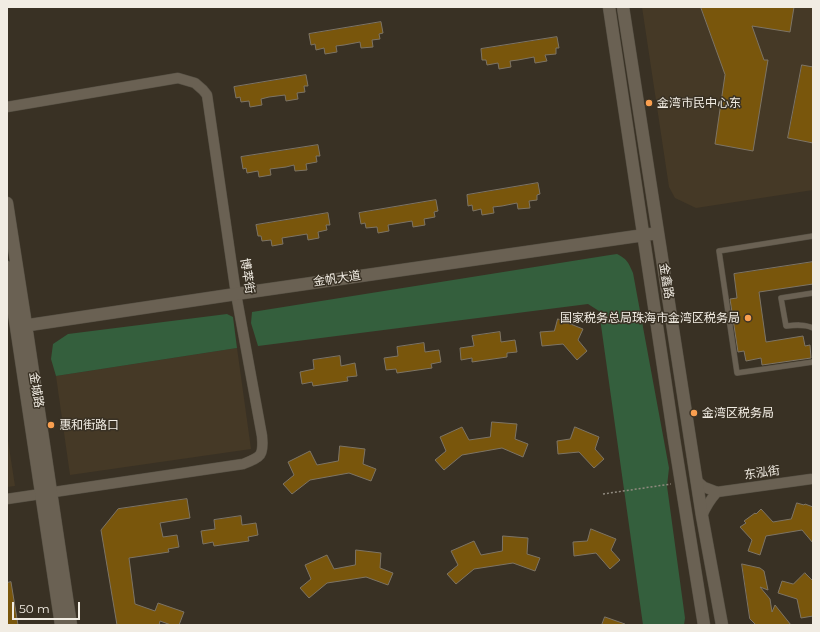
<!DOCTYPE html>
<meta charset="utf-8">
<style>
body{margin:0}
#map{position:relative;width:820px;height:632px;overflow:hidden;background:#393124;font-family:Montserrat,sans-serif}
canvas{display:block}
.frame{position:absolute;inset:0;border:8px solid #f1ece3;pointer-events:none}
.scale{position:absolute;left:12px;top:602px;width:68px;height:18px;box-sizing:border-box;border:2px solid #f1ece3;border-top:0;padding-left:5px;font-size:12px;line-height:14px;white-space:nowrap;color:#f1ece3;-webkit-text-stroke:3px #393124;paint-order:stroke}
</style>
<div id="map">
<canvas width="820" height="632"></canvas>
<div class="frame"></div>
<div class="scale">50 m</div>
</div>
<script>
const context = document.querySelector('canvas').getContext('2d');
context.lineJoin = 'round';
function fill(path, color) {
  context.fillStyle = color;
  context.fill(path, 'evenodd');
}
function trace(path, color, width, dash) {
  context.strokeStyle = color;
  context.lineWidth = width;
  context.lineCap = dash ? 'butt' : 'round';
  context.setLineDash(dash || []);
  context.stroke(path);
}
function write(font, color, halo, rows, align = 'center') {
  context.font = font + ' Montserrat,"Noto Sans SC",sans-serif';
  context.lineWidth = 3;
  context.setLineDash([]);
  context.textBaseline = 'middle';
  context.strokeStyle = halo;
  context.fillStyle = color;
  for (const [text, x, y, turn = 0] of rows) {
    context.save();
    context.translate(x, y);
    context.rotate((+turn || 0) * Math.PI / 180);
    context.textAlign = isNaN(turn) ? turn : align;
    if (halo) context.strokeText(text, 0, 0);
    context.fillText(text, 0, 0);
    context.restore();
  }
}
fill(new Path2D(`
 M642,7H813V190L696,208L675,198L669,187Z
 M237,348L251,449L70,475L56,376Z
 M7,434L15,486L7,487Z`), '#453926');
fill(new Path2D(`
 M617,254C628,260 628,262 633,273L669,468L667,486L685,618L684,625H643L599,311L588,304L258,346L251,323L252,312L610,255Z
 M227,314L233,317L237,348L56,376L51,359L53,344L68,334Z`), '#345f3d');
const building = new Path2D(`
 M701,7H794L790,32L752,26L764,60H768L753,151L715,144L725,75Z
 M381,22L383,33L379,34L380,39L372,40L373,47L361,48L360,42L344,45L336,46L337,52L325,54L324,48L316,50L315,44L311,45L309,34Z
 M557,37L559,48H556V54L545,55L547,61L535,63L534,57L518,60L510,61L511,67L499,69L498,63L487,65L486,60H482L481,49Z
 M802,65L813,67V143L788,138Z
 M306,75L308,86H304L305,92L297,93L298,99L286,101L285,95L269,97L261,99L262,105L250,107L249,101L241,102L240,97L236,98L234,87Z
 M318,145L320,156H316L317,162L306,164L307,170L295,171L294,165L286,167L270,169L271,175L259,177L258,171L247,173L246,168L243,169L241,157Z
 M538,183L540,194L537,195V200L529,201L530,208L518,209L517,203L502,206L493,207L494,213L482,215L481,209L473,211L472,205L468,206L467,195Z
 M436,200L438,211L434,212L435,217L424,219L425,225L413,227L412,221L388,225L389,231L378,233L377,227L366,228L365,223L361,224L359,213Z
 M328,213L330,225H326L327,230L318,232L319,238L308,240L307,234L282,238L283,244L272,246L271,240L262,241L261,236H258L256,225Z
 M813,262V284L759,292L766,342L803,336L805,346L810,345L811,358L762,365L761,358L746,361L744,351L738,352L730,299L737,298L734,274Z
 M558,319L583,329L578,340L587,351L577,360L563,344L542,346L540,332L554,331Z
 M500,332L501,342L515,340L517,352L507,353V357L472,362V358L461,360L460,348L474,346L472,336Z
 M424,343L425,352L439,350L441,362L431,364L432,368L397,373L396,369L386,370L384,358L398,356L397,347Z
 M340,356L341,366L355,363L357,376L347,377L348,381L313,386L312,382L302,384L300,372L314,369L313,360Z
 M492,422L517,424L515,439L528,444L523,457L502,448L462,455L444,470L435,460L446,451L440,437L462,427L469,440L490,437Z
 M575,427L599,437L595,449L604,459L594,468L579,452L558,454L557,441L570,439Z
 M340,446L365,449L363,464L376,469L371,481L349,473L310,480L292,494L283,484L294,475L288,462L310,451L317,465L338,461Z
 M187,499L190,518L160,523L163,537L177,535L179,547L168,549L169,552L129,558L135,604L155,611L158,603L184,612L179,625H171L160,621L159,625H117L101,530L118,509Z
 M797,503L804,505L805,504L813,507V543L802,530L766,536L760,555L748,551L752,540L740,527L746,523L744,521L755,513L756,514L761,509L773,522L791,519Z
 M241,516L242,525L256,523L258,535L248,537L249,541L214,546L213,542L203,544L201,531L215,529L214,520Z
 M591,529L616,539L611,550L620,560L610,569L596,553L574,556L573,542L587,541Z
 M503,536L528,538L527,554L540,558L535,571L513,563L474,569L456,584L447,574L458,565L451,551L474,541L481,555L502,551Z
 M356,550L381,553L380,568L393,573L388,585L366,577L347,580L327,583L309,598L300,588L311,579L305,565L327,555L334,569L355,565Z
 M742,564L760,568L764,571L768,590L760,587L770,599L772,612L775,605L791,625H756L750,619Z
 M805,573L813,581V616L801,618L797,599L778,593L782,581L793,584Z
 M11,582L18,625H7V583Z
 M605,617L625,624V625H602Z`);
fill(building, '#79560c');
trace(building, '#7d7465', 1);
const service = new Path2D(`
 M813,236L719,251L737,373L813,362
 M813,293L781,298L786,326C795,325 805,324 813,328`);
const minor = new Path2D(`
 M7,107L178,78L195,83L203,90L207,95L236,294L262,436C264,456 261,457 243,464L7,499
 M697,481L704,487L717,492L811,479
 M702,516C706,506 710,500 717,492`);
const tertiary = new Path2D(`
 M609,7L674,439L704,625
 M623,7L702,516L722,625
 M7,203L26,325L71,625
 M7,267L61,625
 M16,327L236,294L658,233`);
trace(service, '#565044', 6);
trace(minor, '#565044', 11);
trace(tertiary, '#565044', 13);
trace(new Path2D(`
 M603,494L671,484`), '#908a7f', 1.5, [2, 2]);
trace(service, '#6a6153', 5);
trace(minor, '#6a6153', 10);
trace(tertiary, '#6a6153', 12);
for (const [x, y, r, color] of [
 [649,103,4,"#fa9f4f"],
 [748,318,4,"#fa9f4f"],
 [694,413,4,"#fa9f4f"],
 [51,425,4,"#fa9f4f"]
]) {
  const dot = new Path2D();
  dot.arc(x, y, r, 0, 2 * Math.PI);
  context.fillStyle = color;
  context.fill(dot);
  trace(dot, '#393124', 1.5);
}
write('12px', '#f1ece3', '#393124', [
 ["金湾市民中心东",657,103],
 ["国家税务总局珠海市金湾区税务局",740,318,"right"],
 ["金湾区税务局",702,413],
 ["惠和街路口",59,425]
], 'left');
write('12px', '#f1ece3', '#393124', [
 ["博萃街",247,276,81],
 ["金帆大道",337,279,-8],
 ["金鑫路",666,281,81],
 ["金城路",36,390,81],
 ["东泓街",762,473,-8]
]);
</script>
